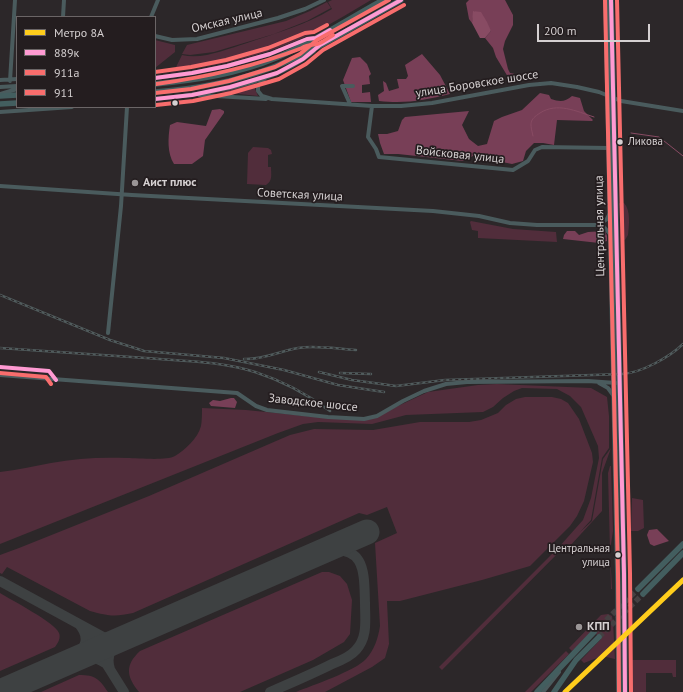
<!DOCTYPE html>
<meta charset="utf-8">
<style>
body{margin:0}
#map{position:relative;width:683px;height:692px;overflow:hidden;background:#2c2729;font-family:"PT Sans",sans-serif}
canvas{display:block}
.legend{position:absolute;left:16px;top:16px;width:140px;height:92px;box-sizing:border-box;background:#241d1f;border:1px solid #6b6566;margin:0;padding:5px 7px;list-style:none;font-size:12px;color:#d5d0d1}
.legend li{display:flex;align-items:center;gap:8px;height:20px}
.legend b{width:20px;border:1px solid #6b6566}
.scale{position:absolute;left:537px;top:24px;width:113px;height:18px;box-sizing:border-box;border:2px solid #d5d0d1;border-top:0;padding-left:5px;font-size:12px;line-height:14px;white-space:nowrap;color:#d5d0d1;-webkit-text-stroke:3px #241d1f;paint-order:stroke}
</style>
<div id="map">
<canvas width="683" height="692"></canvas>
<ul class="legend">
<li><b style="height:5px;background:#ffcd1c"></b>Метро 8А</li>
<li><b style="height:5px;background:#ff9ad2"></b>889к</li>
<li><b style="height:5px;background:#f86d6d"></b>911а</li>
<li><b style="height:5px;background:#f86d6d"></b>911</li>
</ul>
<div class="scale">200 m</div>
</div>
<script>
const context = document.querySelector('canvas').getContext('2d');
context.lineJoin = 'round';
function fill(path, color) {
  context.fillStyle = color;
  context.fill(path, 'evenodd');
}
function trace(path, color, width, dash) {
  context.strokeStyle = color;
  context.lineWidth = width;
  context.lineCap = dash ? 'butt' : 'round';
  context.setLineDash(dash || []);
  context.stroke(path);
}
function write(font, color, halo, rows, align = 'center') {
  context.font = font + ' "PT Sans",sans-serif';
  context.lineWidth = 3.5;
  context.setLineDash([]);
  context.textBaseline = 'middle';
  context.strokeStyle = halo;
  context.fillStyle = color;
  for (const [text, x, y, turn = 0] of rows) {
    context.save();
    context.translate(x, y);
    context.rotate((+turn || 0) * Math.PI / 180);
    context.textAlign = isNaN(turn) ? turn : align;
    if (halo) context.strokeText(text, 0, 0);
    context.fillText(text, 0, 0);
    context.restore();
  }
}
fill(new Path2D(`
 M332,0H371C352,11 333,23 313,33C263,58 209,67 155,75L185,70V67L176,68V67L182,55C203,60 227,49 247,43C277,33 305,25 332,9L328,2Z
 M327,2L331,8L307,21L274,34L214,52L190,55L182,54L187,45L286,21L310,11Z
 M155,40L175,45V52L155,68Z
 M256,83L255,89L258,96L220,92Z
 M253,147L268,148L271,150L272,154L268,155V167H271C271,174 273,181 266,185L247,184L248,153Z
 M619,203H624C631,210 629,226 628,235L625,240L621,239Z
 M471,221L513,229L556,232L557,242L478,238V231L472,230L470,222Z
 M497,384L591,388L607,397L609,416V448L602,458L591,520L580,532L592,521L603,459L611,448L602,473V511L569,547L567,544L442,670L439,667L559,547L583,520L591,498L599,458L598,446L581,407L570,396L557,389L522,388L514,391L503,398L493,407L483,412L406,415L372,424L318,422L303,424L278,433L0,544V472C17,470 34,466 51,463C76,458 102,457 127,458C138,458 166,461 175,456C185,450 198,438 201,426C202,420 202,414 202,408L246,410L326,418L368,420L428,392L478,385Z
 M525,397H552L561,399L568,403L579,419L592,453L593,462L584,501L577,516L570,526L530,566L482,580L400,601H387L389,644L385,658L372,667L325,692H296C313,685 355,671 366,659C375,649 378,638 380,626L375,543L397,533L387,507L367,515L359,513L133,613C115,617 108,616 90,611L7,567L2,574L0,573V555L19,548L149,496L290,435L314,429L373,430L420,422H469L481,420L498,413L506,405L516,399Z
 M610,466H611L613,531L610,551L612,589H611L608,473Z
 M632,498L643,500L644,528L638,531H631Z
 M322,572H329L340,576L347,584L352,600L350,634L344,642L313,660L240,692H139C126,676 125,665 140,651Z
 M0,593C11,600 56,623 59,633C61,638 58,643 55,647L0,671Z
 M608,614L612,616L613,622L615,659L602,656L584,663L581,660L601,639L593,631L572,651L569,648L601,615Z
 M566,651L569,654L531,692H525Z
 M630,660H676V677H673L672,673H646V692H630Z
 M79,675C96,675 99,679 108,692H41Z`), '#512d3b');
fill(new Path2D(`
 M469,0H505L513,15V25L505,41L503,49L508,69L510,73L515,74L514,77H508L496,57L493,48L485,38L491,31L474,11L472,23L469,19L466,3Z
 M422,54L440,75L450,94C425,100 406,104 379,101L378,95L384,91L383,81L386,83L389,91L399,88L397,79H406L408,76L405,65Z
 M360,57L367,64L371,74L369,76L370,84L362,85V93L370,92L371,102H351L343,80L352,58Z
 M540,93L549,95L551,99C560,102 565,102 572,96L580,98L584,111L593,120L592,121L557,120L554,145L543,143H534L526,151L523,161L512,164L473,156L463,161L398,154H384L380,143L378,134H387L398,131L402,120L405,117L469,111L462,125L469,139L478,146L487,144L494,121L502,117L522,110Z
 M220,109L224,111V113L205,140L203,156L192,164H174C167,153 168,138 170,125L177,122L206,126L212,110Z
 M567,231H575L579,235L588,232L605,231L607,236V241L599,243L563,239L564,235Z
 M231,398H234L237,402L235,408L211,406L209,403L213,400L220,401Z
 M657,529L669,541L654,546L650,544L647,535L649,530Z`), '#783f57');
fill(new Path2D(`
 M473,11L481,12L487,22L491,31L485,38H480L472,23Z`), '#884b63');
trace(new Path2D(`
 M631,133L659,137L683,156
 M533,136C530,123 529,120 540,113C557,102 576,111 594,117`), '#884b63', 1);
trace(new Path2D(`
 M0,581L79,624L89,636L124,692
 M75,659C85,647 91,638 79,624L103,637L119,640
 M75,659C86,656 94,656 105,663
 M110,669C106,657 110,648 119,640
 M7,692L15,686
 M270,692C291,683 312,674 332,664C340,661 350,657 356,650C368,637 365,620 365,603C364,572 366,544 324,551`), '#3e4142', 10);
trace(new Path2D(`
 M0,692L367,532`), '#3e4142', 25);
trace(new Path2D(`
 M594,632L638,589
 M599,637L643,594`), '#454042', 5.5, [5.5, 3]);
trace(new Path2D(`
 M63,17L64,0
 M151,17L158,0
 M155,36L172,40L197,39L278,18L305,9L324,0
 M267,76L258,86V91L262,96L272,99L372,106H401L432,103L529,85L551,83L577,87L599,92L621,101L683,111
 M155,78L192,73L227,66L270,54L307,39L314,38
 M0,80L17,79
 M10,81L15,0
 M0,87L17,86
 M0,94L17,89
 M199,95L266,99
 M155,99C205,94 275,85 314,51
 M350,104L342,86H353
 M372,106L368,137L376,149L379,157L513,170L528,161L535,150L542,147L609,148
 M0,112L72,107
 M0,186L132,195L433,211L479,216L510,223L537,225H598L604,227L610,234
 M598,225L607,219L610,213
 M108,333L121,206L127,107
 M0,375L237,393L256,406L267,410L328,417L364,419L377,416L403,401L424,391L446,384L467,382L588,381L616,383
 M599,383L608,388L613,395
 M543,692L559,672`), '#4a5b5d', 4);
trace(new Path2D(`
 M606,0L618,584L619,692
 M611,0L624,573L625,692
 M155,84C196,80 238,74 276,58C314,42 348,19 383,0
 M155,92C194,89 234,82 271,68C316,51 358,24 401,0
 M0,96L17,95
 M0,104L17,103
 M638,589L683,544
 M643,594L683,553
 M537,692L594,632
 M554,692L576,660L599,637`), '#435e5f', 5.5);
const rail = new Path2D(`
 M0,295L110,340L144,351L224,358L284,370L338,385L384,392
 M0,348C49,351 97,355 146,358C182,361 220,361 255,372C283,381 307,394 330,411
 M244,359C263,360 280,351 298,348C317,345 337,349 356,350
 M319,372L352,380L396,386L445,380L622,374C641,373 670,357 683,344
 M340,373L371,374`);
trace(rail, '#505b5c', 2.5);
trace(rail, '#241d1f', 1, [3]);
trace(new Path2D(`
 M611,0L624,573L625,692
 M155,78L192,73L227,66L270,54L307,39L316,38L330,30
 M155,99L192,95L230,87L277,73L303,59L320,45L401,0
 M0,367L49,371L56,380`), '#ff9ad2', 4);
trace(new Path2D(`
 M605,0L618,573L619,692
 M156,84C208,77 253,67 302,48C307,45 311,45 317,44C322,43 328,38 333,35
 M156,105L193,101L231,93L279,79L306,64L323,50L404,5
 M0,373L46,377L51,384`), '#f86d6d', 4);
trace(new Path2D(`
 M617,0L630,573L631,692
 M155,72L191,67L226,60L268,48L305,33L314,32L327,25
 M155,93L191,89L229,81L275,67L300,54L317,40L389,0`), '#f86d6d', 4);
trace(new Path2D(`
 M565,692L683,580`), '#ffcd1c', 5);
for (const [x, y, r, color] of [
 [175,103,3.5,"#d5d0d1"],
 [620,142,3.5,"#d5d0d1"],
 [135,183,4,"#9a9596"],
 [618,555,3.5,"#d5d0d1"],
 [579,627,4,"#9a9596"]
]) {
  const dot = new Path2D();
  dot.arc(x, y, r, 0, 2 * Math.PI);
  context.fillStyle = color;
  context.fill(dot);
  trace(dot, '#241d1f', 1.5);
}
write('11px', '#d5d0d1', '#241d1f', [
 ["Ликова",628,142],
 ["Центральная",610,549,"right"],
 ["улица",610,563,"right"]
], 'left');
write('12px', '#d5d0d1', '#241d1f', [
 ["Омская улица",227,21,-13],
 ["улица Боровское шоссе",477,84,-9],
 ["Войсковая улица",460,155,6],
 ["Советская улица",300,195,3],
 ["Центральная улица",600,226,-91],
 ["Заводское шоссе",313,403,6]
]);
write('bold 12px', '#d5d0d1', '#241d1f', [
 ["Аист плюс",143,183],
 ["КПП",587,627]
], 'left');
</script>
